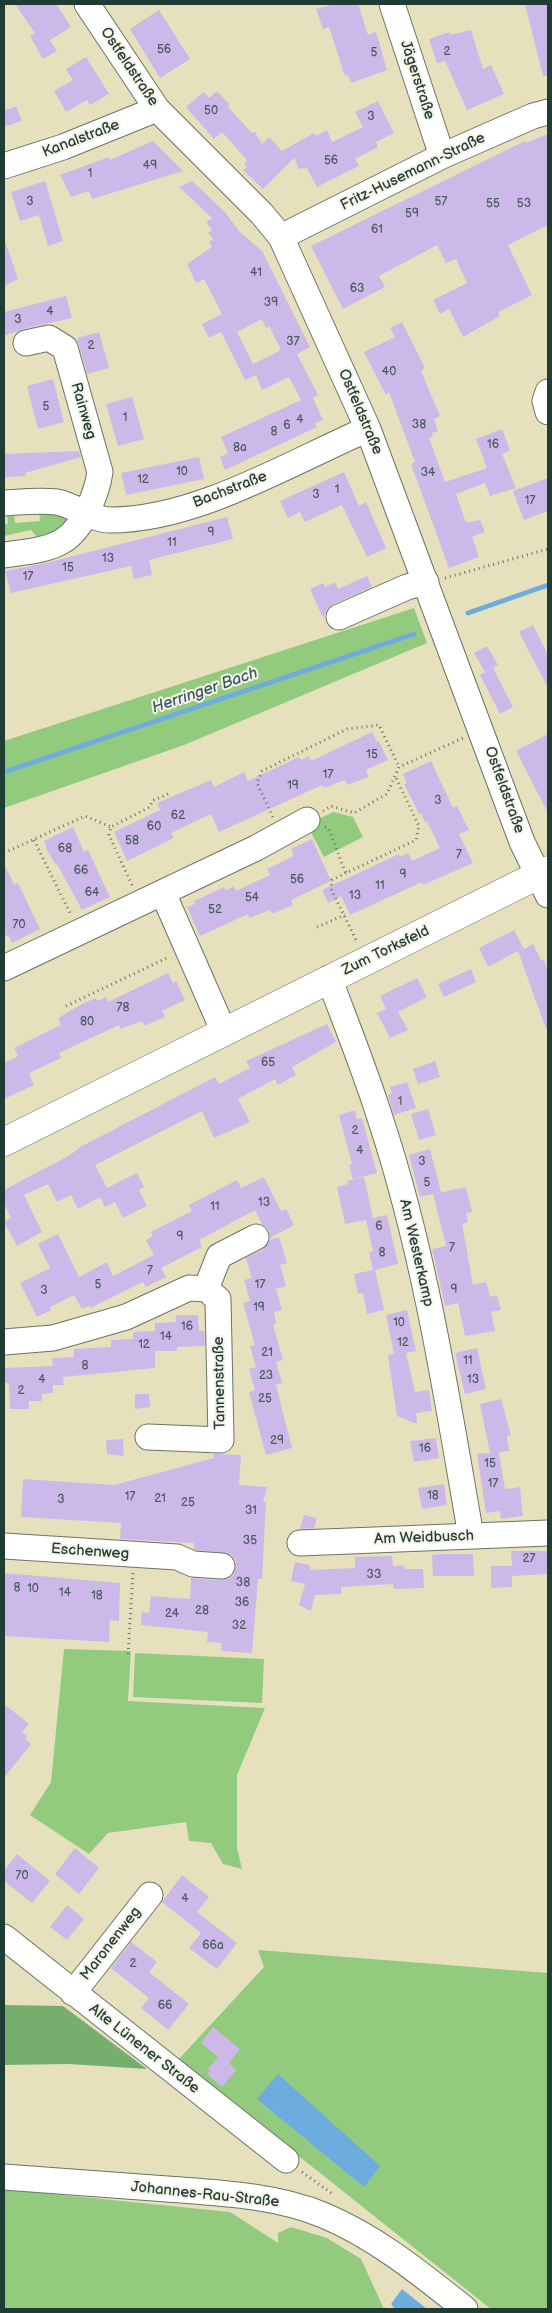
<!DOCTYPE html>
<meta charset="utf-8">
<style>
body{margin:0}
#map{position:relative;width:552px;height:2313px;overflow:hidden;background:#e7e0bd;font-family:"Balsamiq Sans",sans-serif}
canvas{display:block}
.frame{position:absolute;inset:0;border:5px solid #1f3d34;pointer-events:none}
</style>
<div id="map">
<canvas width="552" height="2313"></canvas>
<div class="frame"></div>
</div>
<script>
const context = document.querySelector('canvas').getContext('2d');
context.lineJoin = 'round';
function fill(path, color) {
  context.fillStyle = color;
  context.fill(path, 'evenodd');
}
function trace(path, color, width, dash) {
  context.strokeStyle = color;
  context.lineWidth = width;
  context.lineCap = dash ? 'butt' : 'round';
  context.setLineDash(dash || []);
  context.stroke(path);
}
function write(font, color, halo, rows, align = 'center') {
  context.font = font + ' "Balsamiq Sans",sans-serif';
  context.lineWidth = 4;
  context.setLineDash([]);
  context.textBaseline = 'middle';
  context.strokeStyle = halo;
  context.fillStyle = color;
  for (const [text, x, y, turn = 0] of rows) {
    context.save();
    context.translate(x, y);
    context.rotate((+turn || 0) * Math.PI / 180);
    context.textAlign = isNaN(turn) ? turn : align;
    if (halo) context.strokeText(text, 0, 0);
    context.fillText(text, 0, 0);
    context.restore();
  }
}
fill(new Path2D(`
 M39,509L67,517V521L56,538L40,541L31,530L4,536V524H8L7,512L14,511L15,523L40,521Z
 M414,608L427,643L184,745L4,808V741Z
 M333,812L353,817L363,837L324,857L307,825Z
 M64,1649L131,1651L128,1701L265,1708L237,1775V1848L242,1869L223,1864L211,1843L189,1841L186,1822L108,1833L89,1854L30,1815L51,1782Z
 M135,1653L264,1659L262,1703L133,1697Z
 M258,1950L548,1973V2309H491L178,2060L264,1967Z
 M4,2189L230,2212L278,2243V2233L291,2227L327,2238L361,2259L384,2309H4Z`), '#93cb7e');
fill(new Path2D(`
 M4,2005L63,2006L147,2069L68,2064L4,2065Z`), '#76af6d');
fill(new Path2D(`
 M278,2074L380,2166L364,2187L257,2099Z
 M402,2289L427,2309H395L391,2304Z`), '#6cacdf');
trace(new Path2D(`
 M468,613L548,585
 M4,772L414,634`), '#6cacdf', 5);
fill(new Path2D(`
 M15,4H56L71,27L50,40L57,51L43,59L30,36L35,33Z
 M334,4H358L368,35L375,32L377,35L387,70L351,83L348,75L345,76L329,27L323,29L316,9Z
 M525,4H548V76H543Z
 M159,10L190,59L160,78L130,29Z
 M471,30L483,69L491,65L504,94L467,110L445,61L437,63L429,39L449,32L450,35Z
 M86,57L109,94L90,105L87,100L66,112L54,91L73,80L66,69Z
 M217,91L230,105L228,107L252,133L255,132L262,144L269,137L282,151L314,133L316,136L327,130L332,142L363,127L355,112L378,101L394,133L376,142L378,147L355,159L359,166L317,187L307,168L299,169L294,158L263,189L243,170L247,167L244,164L247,160L222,132L214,139L186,107L204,92L209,98Z
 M16,106L22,121L4,127V111Z
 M548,134V225L508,245L532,295L498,312L500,316L463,337L449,309L440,314L433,300L467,283L456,259L446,263L437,245L379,276L385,287L343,309L311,246L525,141L526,143Z
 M153,141L183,171L92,199L89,191L71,197L60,175L109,157L110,160Z
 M45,181L63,241L48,246L39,215L20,221L11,192Z
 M192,181L224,211L239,231L262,251L310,347L297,354L318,395L313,398L323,420L315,423L317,427L225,470L220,457L228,453L221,437L301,400L289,377L262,390L256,375L245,380L221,332L209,338L202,324L222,314L204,279L196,283L187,264L212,247L209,242L213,239L208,233L212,230L206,222L212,218L179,187ZM262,319L266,328L269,326L281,350L253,364L237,332Z
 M4,244H6L18,279L4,286Z
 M66,296L72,318L23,329L4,336V312Z
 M402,322L425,368L421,371L440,416L434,419L438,431L432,433L433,436L429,438L445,482L487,468L476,439L502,429L510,450L502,454L516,488L490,496L485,483L456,494L466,523L480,520L485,532L472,537L479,557L449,568L411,464L415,462L389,392L386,395L364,352L395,337L390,328Z
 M99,332L109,368L87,374L77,338Z
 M53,379L64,422L38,429L27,386Z
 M132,397L144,439L118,446L106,404Z
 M79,451L81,457L25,473L26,476L4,477V454Z
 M199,457L204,479L126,495L121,473Z
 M344,472L359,506L366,502L386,548L367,557L342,505L305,522L300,512L288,518L280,501Z
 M548,478V511L524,520L513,491Z
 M227,517L233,539L149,560L152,575L134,579L131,566L11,593L5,571L46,563Z
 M367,576L372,587L333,604L327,609L323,618L310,589L323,583L325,587L335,582L338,589Z
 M533,625L548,655V688L519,632Z
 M487,646L498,665L493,668L513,707L500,714L480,675L485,672L474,653Z
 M372,732L377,742L379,741L388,760L366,770L369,777L347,785L345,780L324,788L322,785L219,832L211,814L171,833L174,838L127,861L114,832L160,810L157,803L211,780L214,787L244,772L248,781L299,757L301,760L309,756L311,761Z
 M548,734V813L516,751Z
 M431,761L453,808L457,806L469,830L459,834L473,863L423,885L422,882L350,915L341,896L328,903L322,890L399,854L400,857L408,853L412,861L440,848L427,821L425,822L421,813L419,814L404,784L407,783L403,774Z
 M73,827L84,852L88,850L110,897L82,910L57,864L56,865L47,850L44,841Z
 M312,839L331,881L291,900L293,905L272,914L270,910L249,918L248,914L200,936L187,907L195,904L194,901L224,887L226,890L234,886L236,891L270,875L267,869L294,856L291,849Z
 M4,863L14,885L18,883L40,929L12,943L8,935L4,937Z
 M514,930L524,949L533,944L541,960H544L548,971V1029H546L518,951L488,967L479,948Z
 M471,969L476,982L444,997L438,984Z
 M168,973L173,983L176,981L185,1000L162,1011L165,1017L144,1026L142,1021L120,1029L119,1025L59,1053L61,1058L29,1073L34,1085L4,1099V1063L18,1056L14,1048L61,1025L58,1018L84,1003L96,998L97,1001L106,997L108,1002Z
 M417,978L427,997L398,1012L408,1030L390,1038L377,1013L386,1009L380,996Z
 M327,1024L336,1042L292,1067L296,1075L278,1085L275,1079L238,1099L250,1122L214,1138L202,1111L95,1165L107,1188L137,1173L144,1187L139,1190L147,1206L123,1218L115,1202L105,1207L100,1197L78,1209L71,1195L57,1202L48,1184L24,1195L42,1232L17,1246L4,1222L11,1218L4,1203V1190L70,1155L82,1146L215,1077L219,1084L250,1068L246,1061Z
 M435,1061L440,1077L418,1084L413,1069Z
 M407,1082L416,1108L394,1115L388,1095L392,1093L390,1087Z
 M428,1109L436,1135L419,1140L411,1114Z
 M355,1110L357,1119L362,1118L377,1173L353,1179L349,1165L352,1164L339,1115Z
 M430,1149L441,1192L420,1197L409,1155Z
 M264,1177L281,1211L286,1209L294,1225L270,1238L269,1230L262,1224L255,1210L199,1240L202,1247L161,1268L166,1277L146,1287L143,1282L90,1308L89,1306L82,1309L74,1295L50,1307L51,1310L37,1317L20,1283L50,1268L38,1244L58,1234L79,1277L107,1262L113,1276L154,1255L146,1240L153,1236L151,1232L192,1211L189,1205L237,1180L241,1188Z
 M364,1177L373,1218L387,1215L398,1264L375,1270L384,1310L367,1314L363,1293L358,1294L354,1274L373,1270L369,1252L373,1251L366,1220L345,1224L337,1187L348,1184L347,1181Z
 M466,1187L472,1212L466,1213L468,1222L462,1224L473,1285L486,1282L490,1297L497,1295L501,1310L491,1312L495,1331L465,1336L458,1303L445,1306L432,1249L446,1246L433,1194Z
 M279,1237L287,1263L280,1265L286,1286L276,1289L282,1310L274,1312L276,1324L273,1325L283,1360L276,1362L282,1383L276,1385L292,1448L266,1455L249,1392L255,1390L249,1369L256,1367L250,1346L255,1345L243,1303L250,1301L244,1280L252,1278L246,1258L263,1250L270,1240Z
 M407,1310L416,1351L406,1353L415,1392L429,1390L432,1411L416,1413L417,1424L397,1416L388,1355L394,1354L386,1315Z
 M176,1315H198L199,1331H204L205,1346L177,1347V1351H155V1368L63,1377L64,1385H53V1393L42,1394V1401H29V1409H10L9,1383H4V1368L53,1366L52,1358L74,1357V1349L111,1347V1340L133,1339V1332L155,1331V1323L176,1322Z
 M477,1348L486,1389L465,1394L455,1353Z
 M135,1394H149L150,1407L135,1409Z
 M501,1399L511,1435L507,1436L509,1451L499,1452L505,1489L520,1487L523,1516L501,1519L500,1511L486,1513L477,1454L490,1453L480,1404Z
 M436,1438L439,1458L414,1462L410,1441Z
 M123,1439L124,1456L107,1454L106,1440Z
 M213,1454L241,1455L239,1485L267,1487L263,1502H266L262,1579H258L252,1653L222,1651L221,1643L207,1642L208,1632L141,1625L142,1612L149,1613L151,1596L190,1599L191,1578L221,1580L229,1579L234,1574L236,1566L235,1559L230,1554L196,1550L194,1549V1543L120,1539L121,1523L21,1517L23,1479L114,1485L214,1458Z
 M444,1484L447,1505L422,1509L418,1488Z
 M304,1515L317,1518L314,1528L300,1529Z
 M511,1551H548V1574L512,1576V1569V1587L491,1588V1566H512Z
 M440,1554H473L474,1576H433L432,1555Z
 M392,1556L393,1566L404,1565L405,1569H423L424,1588L394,1589L393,1584L341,1587V1594L315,1595L311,1611L299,1605L305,1584L291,1581L295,1562L310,1565V1570L355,1568V1557Z
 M4,1573L120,1583L119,1621L110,1620L109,1642L4,1636Z
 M4,1704L29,1724L22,1732L27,1736L25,1739L31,1744L4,1778Z
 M75,1848L99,1868L79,1894L55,1874Z
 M17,1854L50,1881L32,1903L4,1881V1871Z
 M182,1875L209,1897L197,1912L237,1943L217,1969L189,1948L201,1933L162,1902Z
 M67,1905L84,1919L67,1940L50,1927Z
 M131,1942L157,1962L149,1972L189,2004L168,2030L141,2008L149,1998L111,1968Z
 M213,2027L240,2049L229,2063L236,2070L222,2087L207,2074L210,2071L208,2069L218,2057L201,2043Z`), '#cdb9e9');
const minor = new Path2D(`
 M87,4L157,109L262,214L281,237L368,429L522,842L548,895
 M392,4L442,156
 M4,166L63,147L157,109
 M281,237L442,156L533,116L548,112
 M548,392L545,401L548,412
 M4,503C21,502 40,500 57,502C76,506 91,520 111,520C197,520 291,462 368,429
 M4,555C23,552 48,551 64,540C83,528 97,493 100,472L65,348L49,338L26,343
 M339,617L407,587L426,582
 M163,893L224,1032
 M4,968L256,848L307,820
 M329,978C347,1026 366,1073 381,1121C425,1254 447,1398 471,1536
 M206,1289L219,1256L256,1237
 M4,1342L53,1338L126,1317L189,1288L206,1289L218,1299L221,1440L148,1437
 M300,1543L548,1533
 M4,1546L177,1557L193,1564L222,1566
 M4,1937L286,2160
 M73,1993L150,1895
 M4,2177C58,2181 112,2185 167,2189C219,2193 274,2195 323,2215C376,2237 421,2274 465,2309`);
const major = new Path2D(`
 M4,1142L548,870`);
trace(minor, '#657664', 27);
trace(major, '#657664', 29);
trace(new Path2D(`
 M445,578L548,549
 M323,811L331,806L354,813L387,794L399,767L463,738
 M273,817L257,783L262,771L347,729L379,725L399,767
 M325,827L328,828C335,843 339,858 346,873L416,840L419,826L396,778
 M34,840L70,913
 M4,853L85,816L111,827
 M346,873L332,880L331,889L357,942
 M132,885L109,835L111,827L150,807L152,801L170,793
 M317,927L345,915
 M66,1006L169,957
 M128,1654L133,1573
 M302,2172L334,2195`), '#657664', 3, [1, 4]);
trace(minor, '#fff', 25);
trace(major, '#fff', 28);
write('12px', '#4a5c61', null, [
 ["56",164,50],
 ["2",447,52],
 ["5",374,53],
 ["50",211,111],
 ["3",371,117],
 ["56",331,161],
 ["49",150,166],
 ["1",90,174],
 ["3",30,202],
 ["57",441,202],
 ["55",493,204],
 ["53",524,204],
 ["59",412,214],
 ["61",377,230],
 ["41",256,273],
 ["63",357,289],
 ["39",271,303],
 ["4",50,312],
 ["3",18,320],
 ["37",293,342],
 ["2",91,346],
 ["40",389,372],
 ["5",46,407],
 ["1",125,418],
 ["4",300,420],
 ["38",419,425],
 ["6",287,426],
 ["8",274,432],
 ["16",493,445],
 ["8a",240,448],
 ["10",182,472],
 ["34",428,473],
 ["12",143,480],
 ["1",337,490],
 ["3",316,495],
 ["17",530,501],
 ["9",211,533],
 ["11",172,543],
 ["13",108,559],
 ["15",68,568],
 ["17",28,577],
 ["15",372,755],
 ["17",328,775],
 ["19",293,786],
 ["3",438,801],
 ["62",178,816],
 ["60",154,827],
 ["58",132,841],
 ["68",65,849],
 ["7",459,855],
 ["66",81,871],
 ["9",403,875],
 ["56",297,880],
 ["11",380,886],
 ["64",92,893],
 ["13",355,896],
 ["54",252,898],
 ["52",215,910],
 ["70",19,925],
 ["78",123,1008],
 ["80",87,1022],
 ["65",268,1063],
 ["1",400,1102],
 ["2",355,1131],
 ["4",360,1151],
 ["3",422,1162],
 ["5",427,1183],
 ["13",264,1203],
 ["11",215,1207],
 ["6",379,1227],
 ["9",180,1237],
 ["7",452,1248],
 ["8",382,1253],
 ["7",150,1271],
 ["5",98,1285],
 ["17",260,1285],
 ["9",454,1290],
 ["3",44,1291],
 ["19",259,1308],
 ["10",399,1323],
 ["16",187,1327],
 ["14",166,1337],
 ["12",403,1343],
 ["12",144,1345],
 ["21",267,1353],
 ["11",468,1361],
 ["8",85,1366],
 ["23",266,1376],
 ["4",42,1380],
 ["13",473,1380],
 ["2",21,1391],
 ["25",265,1399],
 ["29",277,1441],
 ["16",425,1449],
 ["15",490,1464],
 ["17",493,1484],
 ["18",433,1496],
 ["17",130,1497],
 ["21",160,1499],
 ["3",61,1500],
 ["25",188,1503],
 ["31",251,1511],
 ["35",250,1541],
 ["27",529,1559],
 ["33",374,1575],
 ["38",243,1583],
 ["8",17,1588],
 ["10",33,1589],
 ["14",65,1593],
 ["18",97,1596],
 ["36",242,1603],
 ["28",202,1611],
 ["24",172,1614],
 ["32",239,1626],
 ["70",22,1876],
 ["4",185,1899],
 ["66a",213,1946],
 ["2",133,1964],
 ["66",165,2006]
]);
write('15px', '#1f3d34', '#f7f3e8', [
 ["Ostfeldstraße",129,67,56],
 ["Jägerstraße",417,80,72],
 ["Kanalstraße",81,139,-21],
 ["Fritz-Husemann-Straße",413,172,-26],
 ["Rainweg",83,411,74],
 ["Ostfeldstraße",360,412,67],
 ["Bachstraße",230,490,-21],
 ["Ostfeldstraße",504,790,70],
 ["Zum Torksfeld",386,951,-26],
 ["Am Westerkamp",416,1253,77],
 ["Tannenstraße",220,1383,-91],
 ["Am Weidbusch",424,1538,-2],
 ["Eschenweg",90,1552,4],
 ["Maronenweg",111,1944,-52],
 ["Alte Lünener Straße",144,2049,38],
 ["Johannes-Rau-Straße",205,2195,6]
]);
write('italic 16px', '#32595f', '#f7f3e8', [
 ["Herringer Bach",205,691,-19]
]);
</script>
